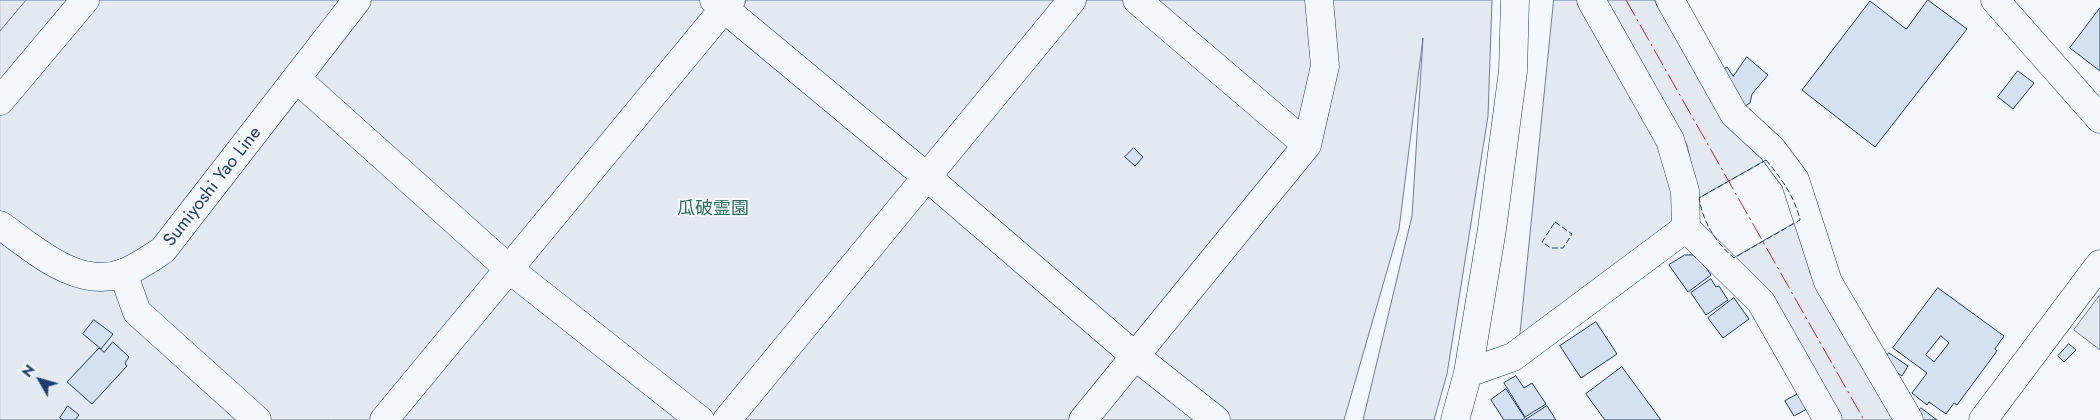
<!DOCTYPE html>
<meta charset="utf-8">
<style>
body{margin:0}
#map{position:relative;width:2100px;height:420px;overflow:hidden;background:#f4f7fb;font-family:Jost,sans-serif}
canvas{display:block}
.north{position:absolute;left:15px;top:355px;width:50px;height:50px;-webkit-text-stroke:4px #f4f7fb;paint-order:stroke;rotate:308deg;font-size:14px;font-weight:700;line-height:20px;text-align:center;color:#1d3f73}
.north::after{content:'';display:block;margin:auto;width:18px;height:22px;background:#1d3f73;clip-path:polygon(50% 0,100% 100%,50% 72%,0 100%)}
</style>
<div id="map">
<canvas width="2100" height="420"></canvas>
<div class="north">N</div>
</div>
<script>
const context = document.querySelector('canvas').getContext('2d');
context.lineJoin = 'round';
function fill(path, color) {
  context.fillStyle = color;
  context.fill(path, 'evenodd');
}
function trace(path, color, width, dash) {
  context.strokeStyle = color;
  context.lineWidth = width;
  context.lineCap = dash ? 'butt' : 'round';
  context.setLineDash(dash || []);
  context.stroke(path);
}
function write(font, color, halo, rows, align = 'center') {
  context.font = font + ' Jost,"Noto Sans JP",sans-serif';
  context.lineWidth = 4;
  context.setLineDash([]);
  context.textBaseline = 'middle';
  context.strokeStyle = halo;
  context.fillStyle = color;
  for (const [text, x, y, turn = 0] of rows) {
    context.save();
    context.translate(x, y);
    context.rotate((+turn || 0) * Math.PI / 180);
    context.textAlign = isNaN(turn) ? turn : align;
    if (halo) context.strokeText(text, 0, 0);
    context.fillText(text, 0, 0);
    context.restore();
  }
}
const green = new Path2D(`
 M0,0H1492L1488,116L1447,374L1434,420H1363L1412,216L1423,38L1399,229L1344,420H0Z
 M1554,0H1579L1663,152L1677,211L1671,224L1520,336Z
 M1602,0H1654L1725,124L1766,160L1699,198L1687,145Z
 M1800,220L1810,273L1893,420H1841L1734,258Z
 M2100,295V350L2074,330Z`);
fill(green, '#e3e9f0');
trace(green, '#687fa3', 1);
const parking = new Path2D(`
 M0,0H26L0,31Z`);
fill(parking, '#e3e8f0');
trace(parking, '#687fa3', 1);
const building = new Path2D(`
 M1928,0L1967,29L1875,147L1802,90L1870,1L1906,29Z
 M2100,8V71L2070,48Z
 M1747,57L1768,75L1752,94L1750,103L1742,108L1720,71L1727,67L1733,76Z
 M2018,71L2034,83L2013,109L1998,97Z
 M1134,148L1143,157L1135,166L1125,157Z
 M1685,255H1697L1711,275L1688,292L1669,265Z
 M1711,279L1716,287L1719,286L1728,300L1706,315L1691,293Z
 M1938,288L2004,336L1995,349L1997,351L1957,405L1954,403L1946,414L1929,402L1927,405L1912,393L1927,373L1893,348ZM1941,336L1949,343L1934,362L1926,355Z
 M1734,298L1749,319L1723,338L1708,318Z
 M94,320L113,334L101,349L83,334Z
 M1596,322L1617,354L1581,378L1560,346Z
 M113,342L129,357L125,363L127,366L92,404L67,382L99,348L104,352Z
 M2069,344L2076,350L2064,362L2058,356Z
 M1889,353L1908,366L1902,376L1882,362Z
 M1622,367L1661,420H1605L1586,394Z
 M1516,376L1524,388L1532,383L1546,404L1525,417L1504,383Z
 M1506,389L1525,418L1522,420H1504L1491,400Z
 M1798,394L1807,409L1794,416L1785,401Z
 M68,406L79,415L75,420H63L60,418Z
 M1547,406L1556,420H1525Z
 M1921,408L1937,420H1920L1915,416Z`);
fill(building, '#d5e0f0');
trace(building, '#1d3f73', 1);
const minor = new Path2D(`
 M714,0L927,177L1135,356L1216,420
 M1137,0L1307,145
 M1591,0L1670,140L1685,191L1686,228L1761,302L1828,420
 M1670,0L1734,114L1772,149L1795,180L1828,282L1909,420
 M1995,0L2100,119
 M297,79L509,269L700,420
 M0,101L85,0
 M123,273L137,312L257,420
 M1468,373L1513,357L1686,228
 M384,420L731,0
 M727,420L1072,0
 M1083,420L1307,145L1325,66L1319,0
 M1455,420L1468,373L1492,229L1513,71L1515,0
 M1983,420L2100,264`);
const major = new Path2D(`
 M0,225C34,249 78,290 123,273C137,268 151,258 163,250L357,0`);
trace(minor, '#1d3f73', 29);
trace(major, '#1d3f73', 29);
trace(minor, '#f4f7fb', 28);
trace(major, '#f4f7fb', 28);
trace(new Path2D(`
 M1766,160C1781,178 1795,197 1800,220L1734,258C1715,242 1703,222 1699,198Z
 M1555,222L1572,234L1563,248H1551L1542,242Z`), '#1d3f73', 1, [6, 2.5]);
trace(new Path2D(`
 M1626,0L1864,420`), '#c62828', 1, [18, 4, 2.5, 4]);
write('18px', '#1d3f73', '#f4f7fb', [
 ["Sumiyoshi Yao Line",213,187,-52]
]);
write('18px', '#2c6c60', '#f4f7fb', [
 ["瓜破霊園",713,210]
]);
</script>
